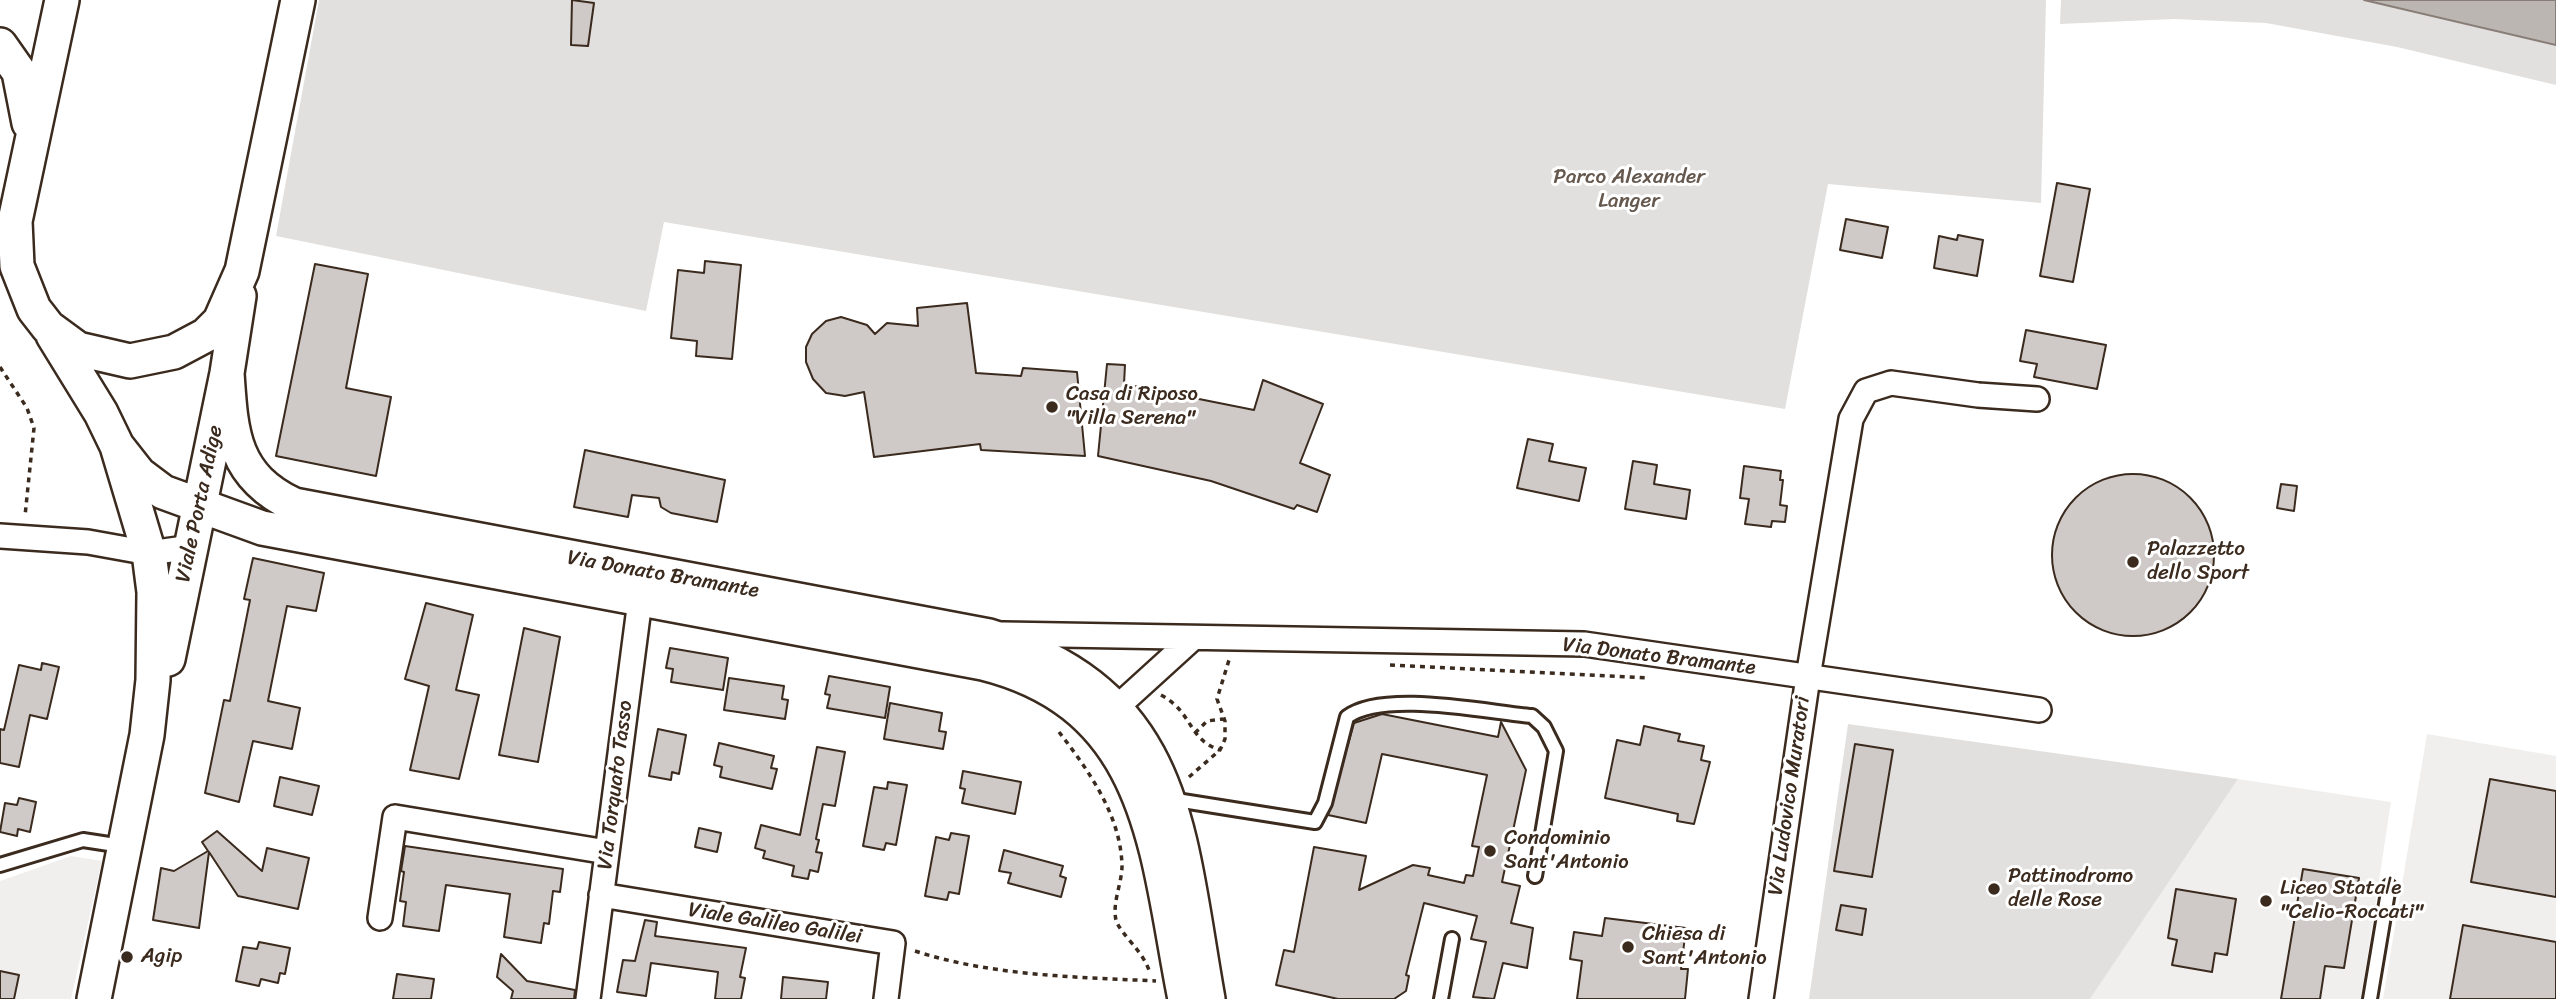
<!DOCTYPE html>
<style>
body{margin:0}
canvas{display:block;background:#fff}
</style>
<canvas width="2556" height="999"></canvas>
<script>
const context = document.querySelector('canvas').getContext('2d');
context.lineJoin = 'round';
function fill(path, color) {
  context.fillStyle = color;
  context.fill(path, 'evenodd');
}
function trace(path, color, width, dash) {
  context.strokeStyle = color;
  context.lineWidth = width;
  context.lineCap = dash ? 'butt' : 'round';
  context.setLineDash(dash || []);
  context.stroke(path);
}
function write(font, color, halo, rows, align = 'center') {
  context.font = font + ' Sriracha,sans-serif';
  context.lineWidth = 6;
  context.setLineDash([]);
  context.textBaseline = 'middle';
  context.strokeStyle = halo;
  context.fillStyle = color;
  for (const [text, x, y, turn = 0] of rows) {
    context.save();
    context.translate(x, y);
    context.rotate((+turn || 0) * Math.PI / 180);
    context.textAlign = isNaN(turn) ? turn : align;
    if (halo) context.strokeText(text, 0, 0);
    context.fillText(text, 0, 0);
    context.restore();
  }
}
fill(new Path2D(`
 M2427,734L2556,756V999H2383Z
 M2238,779L2391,802L2361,999H2090Z
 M71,856L102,861L71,999H0V881Z`), '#f1efee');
fill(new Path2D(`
 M319,0H2046L2041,203L1828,184L1785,409L664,222L646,311L276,236Z
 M2061,0H2364L2556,45V85L2397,47L2266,23L2174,19L2060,24Z
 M1848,724L2238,779L2090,999H1809Z`), '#e2e0de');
const water = new Path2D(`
 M2364,0H2556V45Z`);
fill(water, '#bcb6b3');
trace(water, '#887e77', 2);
const building = new Path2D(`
 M572,0L594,3L588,46L571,45Z
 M2057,183L2090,189L2073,282L2040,276Z
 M1846,219L1888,227L1882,258L1840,250Z
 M1958,235L1983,240L1977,276L1934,268L1939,236L1957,240Z
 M705,261L741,265L732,359L696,356L697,341L671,338L678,270L704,273Z
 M315,264L368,274L346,388L391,397L376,476L276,456Z
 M967,303L976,373L1021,376L1023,368L1077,372L1085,456L981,450L980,444L874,457L864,392L845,396L826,393L813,379L806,362V347L812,334L826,321L841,317L867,325L875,334L887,323L918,326L917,308Z
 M2026,330L2106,345L2097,389L2034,377L2037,364L2020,361Z
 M1107,364L1125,365L1124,384L1254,410L1263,380L1323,404L1300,463L1330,475L1317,512L1297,505L1294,509L1211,481L1098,456Z
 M1528,439L1553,444L1549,461L1586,468L1579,501L1517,488Z
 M585,450L725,480L717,522L671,513L661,507L659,498L632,495L628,517L574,507Z
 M1633,461L1657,465L1654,484L1690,490L1686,519L1625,509Z
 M1744,466L1781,471L1780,480H1783L1780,505L1787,506L1785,522L1772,521L1771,527L1745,524L1749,499L1740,498Z
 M2052 555a81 81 0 1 1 162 0a81 81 0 1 1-162 0Z
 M2281,484L2297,486L2294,511L2277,508Z
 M253,558L324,573L316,611L287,606L268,701L300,708L292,749L253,741L239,802L205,793L224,700L230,701L250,600L244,599Z
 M426,603L473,615L456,690L479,695L459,779L410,770L429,686L405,679Z
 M524,628L560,637L538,762L499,755Z
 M670,648L728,658L723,690L671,682L673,669L666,668Z
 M42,663L59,667L47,719L30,715L19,767L0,763V729L4,730L19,665L41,670Z
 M829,676L890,687L885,718L827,708L830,695L825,694Z
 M729,678L784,686L782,699L788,700L785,719L724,710Z
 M890,703L942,713L939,731L946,732L943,749L884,739Z
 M1382,714L1498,737L1501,722L1526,770L1502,882L1520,886L1511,923L1533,928L1527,968L1503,963L1494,999L1473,997L1486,942L1471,939L1477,916L1424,903L1406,975L1409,976L1406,991L1394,999H1338L1276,985L1284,950L1294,952L1314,847L1366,856L1359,890L1413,865L1430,868L1428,875L1464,883L1466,875L1473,876L1479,847L1472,846L1487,775L1382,754L1366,823L1328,815L1354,723Z
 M1644,726L1680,734L1678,741L1704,746L1701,760L1710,762L1694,824L1677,821L1678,814L1605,798L1617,740L1640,745Z
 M658,729L686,735L679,774L672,772L671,780L649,776Z
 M719,743L774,756L771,768L777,769L772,789L720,777L722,767L714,765Z
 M1855,744L1893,750L1872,877L1834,871Z
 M817,747L845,752L835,806L823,804L816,839L819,840L816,852L822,853L818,872L810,870L808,879L792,876L794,866L763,858L765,851L755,848L761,825L800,835Z
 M963,771L1021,782L1015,814L962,803L965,789L960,788Z
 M280,777L319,786L312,815L274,806Z
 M2490,779L2556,791V897L2471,882Z
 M888,782L907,785L896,845L886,843L884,850L863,846L874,787L887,789Z
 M19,798L36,802L30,832L18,829L17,836L0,832L5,803L17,805Z
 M699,828L721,833L717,852L695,847Z
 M217,831L262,871L267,848L309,858L298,909L238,896L209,852L199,928L153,920L161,868L174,871L208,851L202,842Z
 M951,833L969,836L959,894L949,892L947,900L925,896L936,837L949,840Z
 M405,846L563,869L560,892L553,891L549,924L544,923L541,943L504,937L510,894L446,885L439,931L403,926L406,902L400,901L404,872L401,871Z
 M1004,850L1063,866L1060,876L1066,878L1061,897L1008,883L1011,873L999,871Z
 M2303,869L2359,878L2344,968L2325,966L2320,999H2281Z
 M2176,889L2236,899L2227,955L2215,953L2212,972L2172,965L2177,940L2168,938Z
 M1841,905L1866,909L1862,935L1836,930Z
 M1605,918L1686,928L1681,969H1688L1685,999H1577L1582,961L1570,959L1574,932L1602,936Z
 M645,920L657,922L655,936L746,948L740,977L745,978L741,999H715L718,972L651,963L646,996L617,992L623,960L635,961Z
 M2463,925L2556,942V999H2450Z
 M259,942L290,948L285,974L280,973L278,983L261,979L259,986L236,981L243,947L257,949Z
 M501,954L527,981L575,990L574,999H511L513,991L497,977Z
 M0,971L19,975L14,999H0Z
 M397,974L434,979L431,999H393Z
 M783,977L828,982L826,999H781Z`);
fill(building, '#cfcac7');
trace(building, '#3b2a1e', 2);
const lane = new Path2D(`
 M1170,799L1315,822L1325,803L1347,717C1383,690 1486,712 1532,716L1544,727L1556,751L1535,876
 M0,865L83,840L122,846
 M1441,999L1452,939
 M2370,999L2389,886`);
const street = new Path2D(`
 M0,536L88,542L149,553L192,547
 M1003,634L1584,644L2039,710
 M1104,719L1192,639
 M601,895L893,943L886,999
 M380,918L395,817L607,852
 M588,999L642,585
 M1761,999L1808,677L1851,419L1866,391L1891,383L1978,395L2037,399`);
const secondary = new Path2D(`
 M62,0L15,221L17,266L34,309L48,327L78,349L130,361L174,352L206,335L220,321L242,271L298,0
 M0,45L19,72L29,123
 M53,335L101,413L117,446L149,553L154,592L153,680L147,735L94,999
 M227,373C231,434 233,476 294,505L989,636C1180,694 1178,832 1208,999
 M117,446L139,474L163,492L262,528L983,663C1155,706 1156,854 1185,999
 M168,659L227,373L239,296`);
trace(lane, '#3b2a1e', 18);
trace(street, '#3b2a1e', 28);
trace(secondary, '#3b2a1e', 38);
trace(new Path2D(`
 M0,367L27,408L34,428L25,516
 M1390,665L1648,678
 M1161,695C1194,713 1187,739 1220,750
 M1059,732C1089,771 1121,816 1122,866C1122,883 1112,903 1116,920C1120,934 1143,950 1150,973
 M1195,733L1207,721L1223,719
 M1189,777L1220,750L1225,739V721L1217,699L1229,660
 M915,951C992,976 1076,977 1156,981`), '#3b2a1e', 3.5, [5, 5]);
trace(lane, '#fff', 12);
trace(street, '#fff', 23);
trace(secondary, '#fff', 33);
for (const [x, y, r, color] of [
 [1052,407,7,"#3b2a1e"],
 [2133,562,7,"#3b2a1e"],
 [1490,851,7,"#3b2a1e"],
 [1994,889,7,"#3b2a1e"],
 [2266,901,7,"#3b2a1e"],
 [1628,947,7,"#3b2a1e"],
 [127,957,7,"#3b2a1e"]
]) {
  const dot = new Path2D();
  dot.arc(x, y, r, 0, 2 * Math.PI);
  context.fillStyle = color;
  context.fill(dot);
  trace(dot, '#fff', 2.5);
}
write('21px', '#65584e', '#fff', [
 ["Parco Alexander",1629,178],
 ["Langer",1629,202]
]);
write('21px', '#3b2a1e', '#fff', [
 ["Casa di Riposo",1066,395],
 ["\"Villa Serena\"",1066,419],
 ["Palazzetto",2147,550],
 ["dello Sport",2147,574],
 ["Condominio",1504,839],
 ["Sant'Antonio",1504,863],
 ["Pattinodromo",2008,877],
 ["delle Rose",2008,901],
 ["Liceo Statale",2280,889],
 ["\"Celio-Roccati\"",2280,913],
 ["Chiesa di",1642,935],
 ["Sant'Antonio",1642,959],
 ["Agip",141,957]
], 'left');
write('21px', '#3b2a1e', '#fff', [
 ["Viale Porta Adige",200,504,-78],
 ["Via Donato Bramante",663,575,10],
 ["Via Donato Bramante",1659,657,7],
 ["Via Torquato Tasso",616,785,-83],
 ["Via Ludovico Muratori",1790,796,-82],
 ["Viale Galileo Galilei",775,924,9]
]);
</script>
